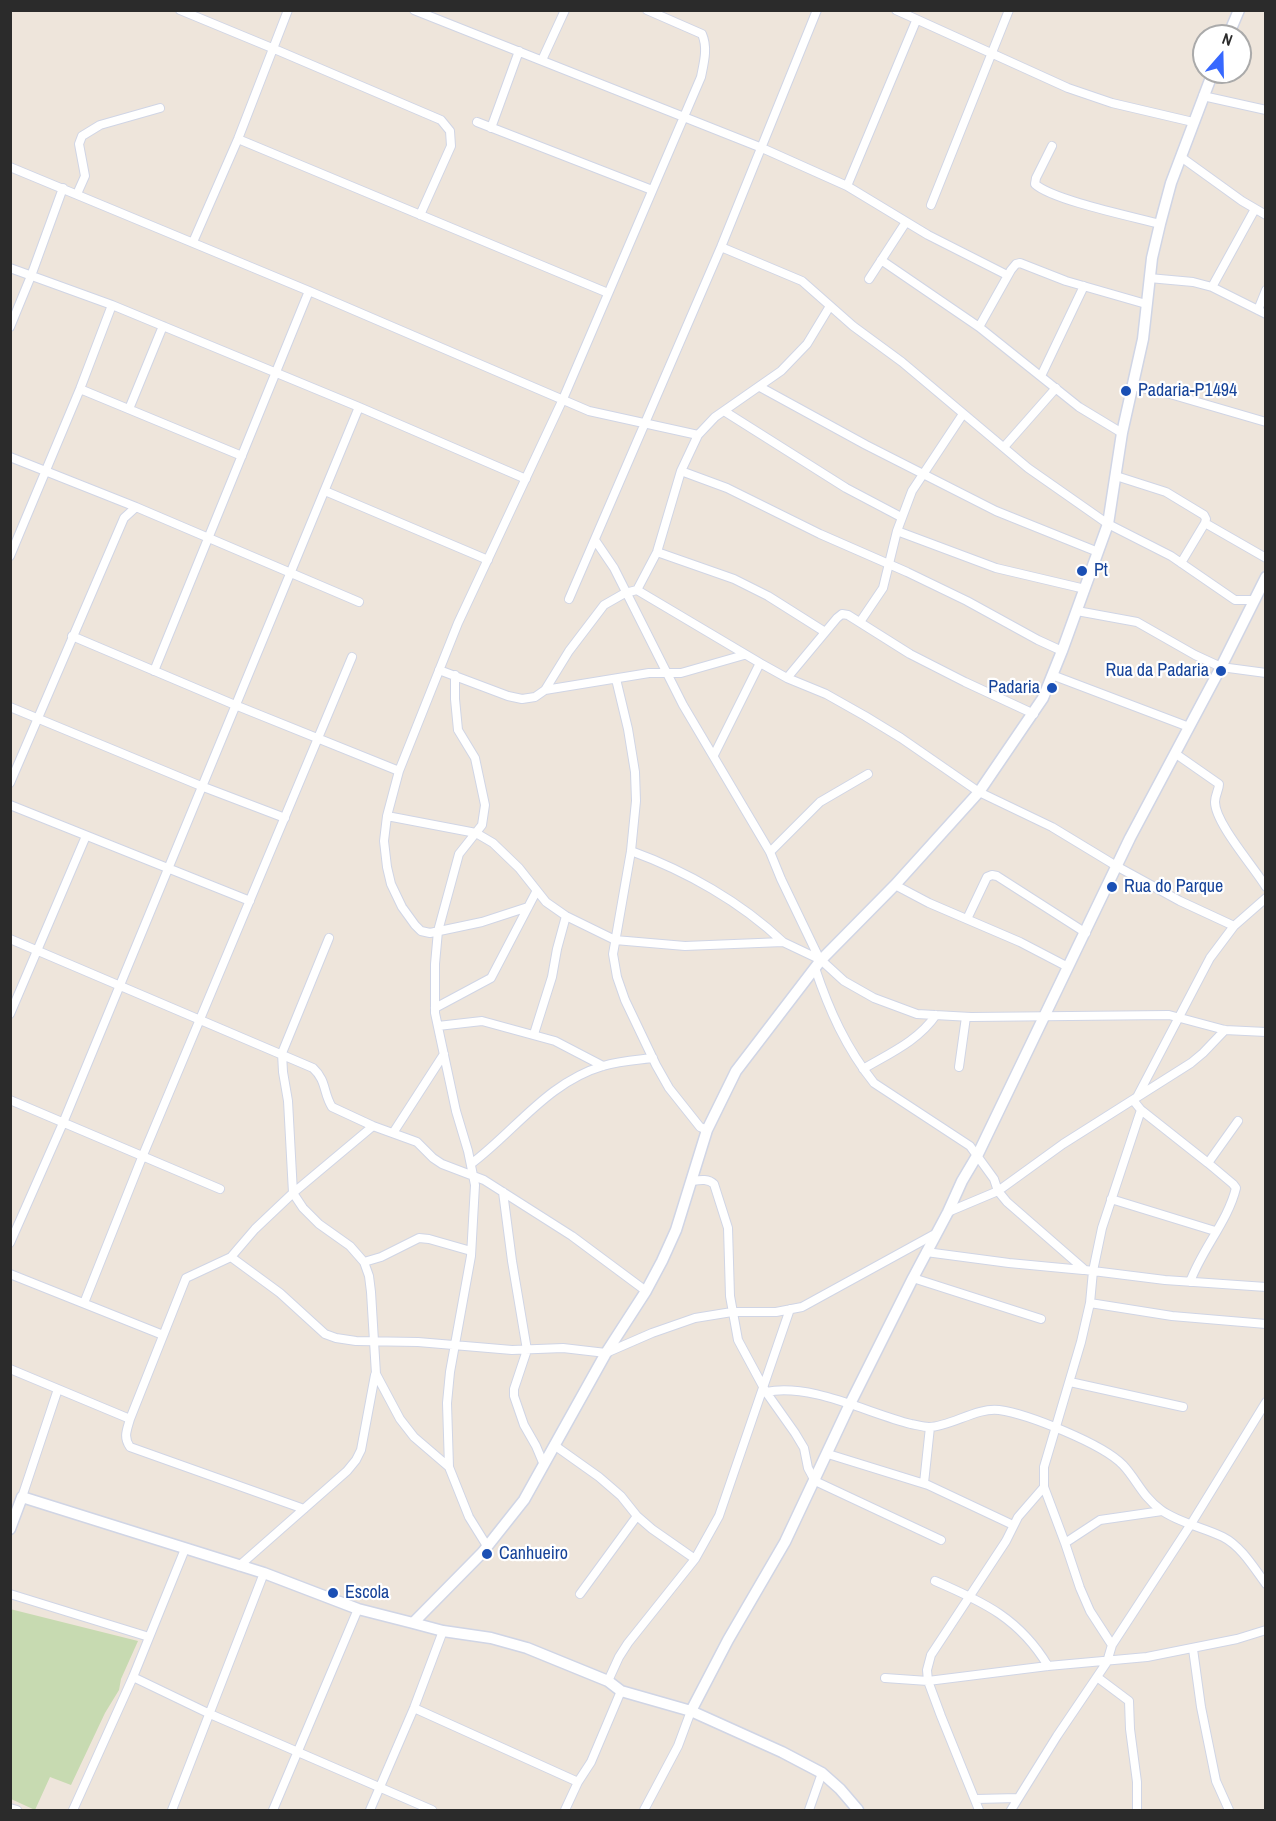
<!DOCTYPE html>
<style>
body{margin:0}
#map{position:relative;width:1276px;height:1821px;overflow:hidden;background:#eee5db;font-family:"Archivo Narrow",sans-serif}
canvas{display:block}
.frame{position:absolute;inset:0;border:12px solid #2b2b2b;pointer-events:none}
.north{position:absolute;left:1192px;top:24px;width:60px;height:60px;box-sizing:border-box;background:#fff;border:2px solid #aaa;border-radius:50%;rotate:20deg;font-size:16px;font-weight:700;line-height:24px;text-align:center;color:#2b2b2b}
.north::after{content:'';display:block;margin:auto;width:21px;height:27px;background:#3768ff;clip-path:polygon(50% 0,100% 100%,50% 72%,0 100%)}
</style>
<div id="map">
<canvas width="1276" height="1821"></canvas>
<div class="frame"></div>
<div class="north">N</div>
</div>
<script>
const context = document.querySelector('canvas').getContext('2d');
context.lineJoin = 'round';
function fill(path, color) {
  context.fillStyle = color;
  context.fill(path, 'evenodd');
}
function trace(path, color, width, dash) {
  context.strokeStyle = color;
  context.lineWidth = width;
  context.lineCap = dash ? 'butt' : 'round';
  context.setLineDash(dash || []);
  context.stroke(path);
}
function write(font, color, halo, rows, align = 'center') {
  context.font = font + ' "Archivo Narrow",sans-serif';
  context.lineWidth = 4.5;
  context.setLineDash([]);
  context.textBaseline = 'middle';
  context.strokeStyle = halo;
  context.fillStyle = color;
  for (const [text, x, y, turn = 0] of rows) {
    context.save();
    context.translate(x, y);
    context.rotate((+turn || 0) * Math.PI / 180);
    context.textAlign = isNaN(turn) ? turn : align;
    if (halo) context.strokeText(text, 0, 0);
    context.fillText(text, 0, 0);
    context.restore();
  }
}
fill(new Path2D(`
 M10,1609L138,1641L121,1679L119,1690L105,1713L71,1785L50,1777L35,1810L11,1799Z`), '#c7dab1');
const minor = new Path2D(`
 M180,10L272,48L441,120L450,131L451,146L420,215
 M414,10L762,148L847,186L928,235L1007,275
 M896,10L1068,88L1112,103L1193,122
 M542,60L565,10
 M1203,96L1266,110
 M477,122L652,190
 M491,128L519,51
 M238,139L608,293
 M1052,146L1036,178L1035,184C1052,200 1134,217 1160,224
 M1181,157L1242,201L1266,215
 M10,167L309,291L589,411L698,435
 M847,186L916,21
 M77,194L85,176L79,144L82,136L100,125L160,108
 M931,205L1009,10
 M193,242L238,139L288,10
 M721,247L802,281L853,326L902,362L1028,468L1108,524L1171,556L1235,600H1254
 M881,260L979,327L1079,407L1122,433
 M10,268L112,305L359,407L526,479
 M1149,278L1193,282L1212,287L1266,314
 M869,279L906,222
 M1212,287L1255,209
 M1258,310L1266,290
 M10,327L31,276L63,188
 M979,327L1011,270L1016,264L1020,263L1066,281L1146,304
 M1041,376L1084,286
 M1133,386L1170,394L1266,422
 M760,387L866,445L996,511L1098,552
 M80,389L242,456
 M129,409L163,326
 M724,411L846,488L901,517
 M1004,447L1056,388
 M10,457L136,507L359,602
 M681,471L727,488L820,534L907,572L967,601L1038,640L1062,651
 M1116,476L1166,492L1204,515L1206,519L1205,523L1181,563
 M325,491L488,560
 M1205,523L1266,558
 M897,531L996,568L1085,589
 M595,540L614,568L683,705L770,852L781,879L820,960
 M657,552L734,579L768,596L825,632
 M10,556L80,389L112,305
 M637,590L760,663L787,678L826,694L865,716L901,738L979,792L1052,827L1118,867L1180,901L1234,926
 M569,599L721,247L817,10
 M1077,611L1137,622L1195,655L1221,667L1266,673
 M860,622L883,588L897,531L912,491L963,414
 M72,636L235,705L399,771
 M439,670L508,696L522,699L535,697L545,690L569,651L604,605L625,593L637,590L657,552L681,471L698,435L715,417L781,371L807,344L830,306
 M154,671L309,291
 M455,675V699L458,730L475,758L485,805L482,825L459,854L438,931L435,964V1013L456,1111L468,1151L475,1185L471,1256L450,1372L447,1403L449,1467L469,1517L487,1546
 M1052,675L1189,727
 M787,678L837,618L842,614L848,615L910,654L965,682L1034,714
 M616,679L628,729L635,772L636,801L631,851L613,954L617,977L625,1000L656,1065L669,1088L700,1127L707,1130
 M545,690L649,673H681L744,655
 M10,707L201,786L285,818
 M1176,754L1219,784C1219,790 1215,795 1215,802C1215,823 1254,867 1266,887
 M714,755L760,663
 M10,783L124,518L136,507
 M10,805L250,901
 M387,816L476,833L493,843L519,868L546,902L566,916L615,940L685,946L783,942L821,960L844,981L874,998L917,1014L971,1017L1169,1015L1225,1030L1266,1032
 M631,851C686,871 741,902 783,942
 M770,852L820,802L868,774
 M895,885L929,903L1020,942L1068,967
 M528,907L482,922L430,933L421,931L415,925L402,907L391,884L387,867L384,841L387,816L399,771L458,623L563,399L701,77C704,62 708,48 702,34L647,10
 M967,919L987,877L992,875L997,876L1086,933
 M329,938L282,1053L283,1072L288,1101L293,1193L303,1208L319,1224L350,1246L364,1262L369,1276L371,1292L376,1374L400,1419L414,1437L449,1467
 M10,939L313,1068C327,1081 323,1093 332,1107L373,1126L417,1142L433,1158L442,1164L484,1180L572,1236L646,1291
 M815,968C829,1010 846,1048 874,1083L970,1146L994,1179L998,1191L1007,1202L1085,1270L1165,1280L1266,1287
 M435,1008L491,978L536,892
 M10,1014L86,836
 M438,1026L482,1021L555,1041L603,1066
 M534,1034L552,977L557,949L566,916
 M959,1067L966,1017
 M863,1069C890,1053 918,1041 936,1015
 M1137,1097L1210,958L1234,926L1266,898
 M10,1100L220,1189
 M1133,1100L1141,1110L1208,1163L1233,1184L1236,1188C1228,1221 1202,1249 1190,1282
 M393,1133L444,1054
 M1208,1163L1238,1121
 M471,1164C515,1131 548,1082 603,1066C619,1061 637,1060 653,1058
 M691,1181C699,1180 708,1178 714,1184L728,1228L730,1296L738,1340L766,1392L795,1433L804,1448L808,1468L815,1481L941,1540
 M503,1192L512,1261L527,1350L514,1389V1396L524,1425L536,1446L544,1465
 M1111,1199L1215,1231
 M948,1212L998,1191L1063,1144L1191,1063L1203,1053L1225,1030
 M10,1243L63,1123L359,407
 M926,1252L1009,1263L1083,1270
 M231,1257L280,1293L325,1334L336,1338L356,1341L418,1342L512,1350L563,1348L606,1353L652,1333L695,1318L732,1312H776L802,1307L935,1234
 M364,1262L381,1257L419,1238L429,1239L471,1251
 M10,1274L163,1335
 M913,1278L1041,1319
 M84,1303L143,1155L352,657
 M1090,1303L1172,1316L1266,1324
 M10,1369L130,1419L186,1278L231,1257L255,1229L293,1193L373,1126
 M1070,1382L1183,1407
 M766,1392C812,1383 867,1413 911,1424C917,1425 923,1427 929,1427C950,1427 977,1407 999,1410C1028,1414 1103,1444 1123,1465C1137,1480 1142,1496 1161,1510C1179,1523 1203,1527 1223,1537C1241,1546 1254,1568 1266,1584
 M130,1419C127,1430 123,1437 130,1447L304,1509
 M554,1445L599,1477L621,1496L637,1516L652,1529L695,1559
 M828,1454L928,1485L1013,1525
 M924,1483L930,1427
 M22,1497L58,1389
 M1065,1543L1100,1520L1162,1511
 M239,1566L347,1471L356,1460L361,1450L375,1375
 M935,1581C984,1602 1020,1619 1048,1666
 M10,1594L149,1637
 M580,1594L637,1516
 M1112,1645L1090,1611L1080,1588L1065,1543L1044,1487V1467L1081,1342L1090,1303L1093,1271L1102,1228L1141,1110
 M1193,1649L1201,1707L1216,1781L1229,1810
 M133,1677L210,1714L432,1810
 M1097,1677L1129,1701L1130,1729L1137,1782V1810
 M885,1678L928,1681L1048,1666L1147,1657L1237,1639L1266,1630
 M608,1681L619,1657L628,1643L695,1559L719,1516L790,1309
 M414,1708L578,1782
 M976,1799L1018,1798
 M10,1808L17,1810
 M73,1810L133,1677L185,1549
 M172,1810L264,1573
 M273,1810L358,1609
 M370,1810L414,1708L443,1631
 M565,1810L578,1782L591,1762L621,1691
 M644,1810L678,1746L691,1711
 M809,1810L822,1773
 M979,1810L941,1716L928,1681L927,1670L931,1655L1006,1541L1018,1517L1044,1487
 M1011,1810L1057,1736L1107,1662L1112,1645L1191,1524L1266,1402`);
const tertiary = new Path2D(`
 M1228,36L1239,10
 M10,1529L22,1497L264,1573L358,1609L413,1623L482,1553L524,1500L606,1353L646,1291L662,1261L676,1230L707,1130L736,1071L821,960L895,885L979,792L1043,698L1062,651L1108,524L1122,433L1143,339L1152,258L1160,224L1171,183L1213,72
 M413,1623L443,1631L491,1638L527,1648L608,1681L621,1691L691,1711L782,1752L822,1773L840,1789L858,1810
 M691,1711L728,1640L785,1542L849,1406L913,1278L948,1212L962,1181L978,1154L1130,838L1221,667L1266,577`);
trace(minor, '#d0d5e5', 10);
trace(tertiary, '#d0d5e5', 13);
trace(minor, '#fff', 8);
trace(tertiary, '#fff', 10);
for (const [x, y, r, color] of [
 [1126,391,6,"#1a4fb4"],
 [1082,571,6,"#1a4fb4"],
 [1221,671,6,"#1a4fb4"],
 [1052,688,6,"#1a4fb4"],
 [1112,887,6,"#1a4fb4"],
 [487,1554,6,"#1a4fb4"],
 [333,1593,6,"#1a4fb4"]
]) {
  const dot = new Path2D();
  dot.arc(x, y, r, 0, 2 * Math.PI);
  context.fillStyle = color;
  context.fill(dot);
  trace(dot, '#fff', 2);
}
write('18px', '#164399', '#fff', [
 ["Padaria-P1494",1138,391],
 ["Pt",1094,571],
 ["Rua da Padaria",1209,671,"right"],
 ["Padaria",1040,688,"right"],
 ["Rua do Parque",1124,887],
 ["Canhueiro",499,1554],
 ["Escola",345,1593]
], 'left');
</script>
